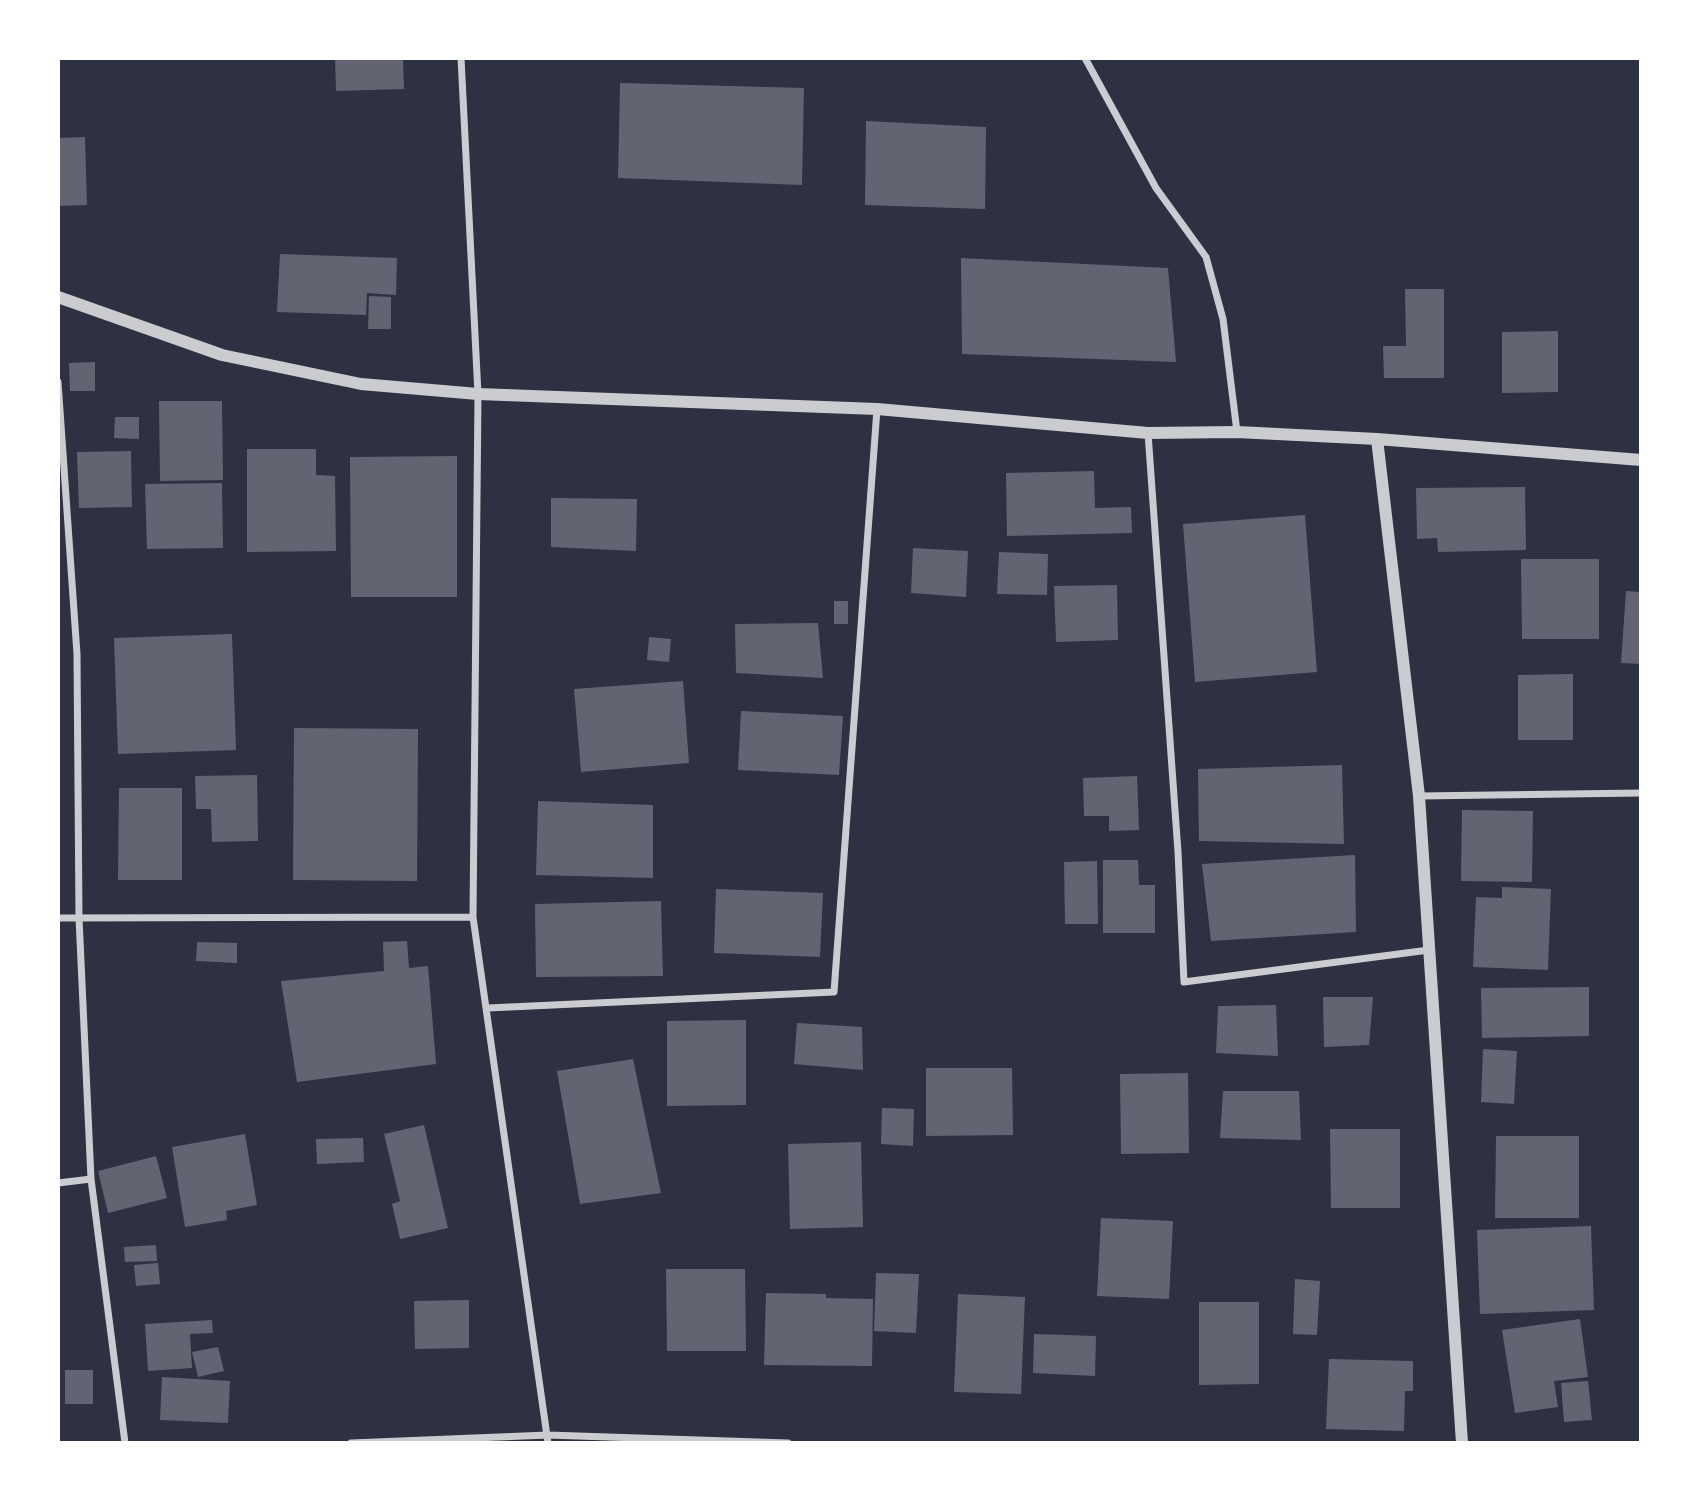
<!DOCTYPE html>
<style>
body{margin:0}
#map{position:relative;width:1699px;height:1501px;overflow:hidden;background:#2d3142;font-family:Arial,sans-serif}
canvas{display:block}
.frame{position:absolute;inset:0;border:60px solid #fff;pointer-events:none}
</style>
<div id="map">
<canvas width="1699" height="1501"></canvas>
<div class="frame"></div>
</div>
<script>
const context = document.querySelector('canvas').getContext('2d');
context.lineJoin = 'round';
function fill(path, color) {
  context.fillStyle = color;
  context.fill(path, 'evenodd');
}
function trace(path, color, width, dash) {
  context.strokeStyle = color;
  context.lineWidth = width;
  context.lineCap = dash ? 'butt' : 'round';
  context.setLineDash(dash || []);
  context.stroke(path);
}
fill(new Path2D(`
 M335,58H403L404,89L336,91Z
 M620,83L804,88L802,185L618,178Z
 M866,121L986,127L985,209L865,205Z
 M85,137L87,205L58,206V138Z
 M280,254L397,258L396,295L367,293L366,315L277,312Z
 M961,258L1168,268L1176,362L962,354Z
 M1405,289H1444V378H1384L1383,346H1406Z
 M369,296L391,297V329H368Z
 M1558,331V392L1502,393V332Z
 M95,362V391H70L69,363Z
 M159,401H222L223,480L160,481Z
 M115,417H139V439L114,438Z
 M247,449H316V475L335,476L336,551L247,552Z
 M131,451L132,507L79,508L77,452Z
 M457,456V597H351L350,457Z
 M1094,471L1095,508L1131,507L1132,533L1007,536L1006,473Z
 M222,483L223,548L147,549L145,484Z
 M1525,487L1526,550L1438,552L1437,538L1417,539L1416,488Z
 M551,498L637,499L636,551L551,547Z
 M1305,515L1317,672L1195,682L1183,524Z
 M913,548L968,551L966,597L911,593Z
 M999,552L1048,554L1047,595L997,594Z
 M1521,559H1599V639H1522Z
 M1117,585L1118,640L1056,642L1054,586Z
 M1626,591L1641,592V664L1621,663Z
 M834,601H848V624H834Z
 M818,623L823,678L736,673L735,624Z
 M232,634L236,750L118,754L114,638Z
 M649,637L671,639L669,662L647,660Z
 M1573,674V740H1518V675Z
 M683,681L689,763L581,772L574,689Z
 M741,711L843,716L839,775L738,770Z
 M294,728L418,729L417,881L293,880Z
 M1342,765L1344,844L1199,841L1198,769Z
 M257,775L258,841L212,842L211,809H196L195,776Z
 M1137,776L1139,830L1109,831V816H1084L1083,778Z
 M119,788H182V880H118Z
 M538,801L653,805V878L536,875Z
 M1462,810L1533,811L1532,882L1461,881Z
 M1355,855L1356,932L1211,941L1202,864Z
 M1103,860H1138L1139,885H1155V933H1103Z
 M1097,861L1098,924H1065L1064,862Z
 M1502,887L1551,889L1548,970L1473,967L1476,897L1502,898Z
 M716,889L823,893L820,957L714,953Z
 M661,901L663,976L536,977L535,904Z
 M407,941L409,968L428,966L436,1064L297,1082L281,981L384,971L383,942Z
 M197,942L237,943V963L196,961Z
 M1589,987V1036L1482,1038L1481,988Z
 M1323,997H1373L1369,1045L1324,1047Z
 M1276,1005L1278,1056L1216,1053L1218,1006Z
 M746,1020V1105L667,1106V1021Z
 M797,1023L862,1027L863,1070L794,1064Z
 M1483,1049L1517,1051L1514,1104L1481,1102Z
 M633,1059L661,1193L580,1204L557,1071Z
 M926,1068H1012L1013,1135L926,1136Z
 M1188,1073L1189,1153L1121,1154L1120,1074Z
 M1223,1091H1299L1301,1140L1220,1138Z
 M882,1108L914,1109L913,1146L881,1144Z
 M424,1125L448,1228L400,1239L392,1204L400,1201L384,1134Z
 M1330,1129H1400V1208H1331Z
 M245,1134L257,1205L226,1211L227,1220L185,1227L172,1147Z
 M1496,1136H1579V1218H1495Z
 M363,1138L364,1162L317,1164L316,1139Z
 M861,1142L863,1227L790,1229L788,1144Z
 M156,1156L167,1198L108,1213L98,1171Z
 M1101,1218L1173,1221L1169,1299L1097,1296Z
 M1591,1226L1594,1310L1480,1314L1477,1230Z
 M156,1245L157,1261L125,1262L124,1247Z
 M158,1263L160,1284L136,1286L134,1265Z
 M666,1269H745L746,1351H667Z
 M876,1273L919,1274L916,1333L874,1331Z
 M1295,1279L1320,1281L1317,1335L1293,1334Z
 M766,1293L826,1294V1298L873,1299L872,1366L764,1365Z
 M958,1294L1025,1297L1021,1394L954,1392Z
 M469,1300V1348L415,1349L414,1301Z
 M1199,1302H1259V1384L1199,1385Z
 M1580,1319L1588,1377L1554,1381L1558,1407L1515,1413L1502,1330Z
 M212,1320L213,1333L190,1334L192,1368L148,1371L145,1324Z
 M1034,1334L1096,1336L1095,1376L1033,1373Z
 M218,1347L224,1371L198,1377L192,1352Z
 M1329,1359L1413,1361V1391H1405L1404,1431L1326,1429Z
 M65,1370H93V1404H65Z
 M162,1377L230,1381L228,1423L160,1420Z
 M1588,1381L1592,1420L1564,1422L1561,1383Z`), '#626471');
trace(new Path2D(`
 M461,58L478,394L473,917L548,1443
 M1085,58L1156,188L1206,257L1223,319L1237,432
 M58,382L77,654L79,918L91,1179L125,1443
 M1148,433L1178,852L1184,982L1429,950
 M1419,796L1641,793
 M58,918L473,917
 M488,1008L834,992L877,409
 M58,1183L91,1179
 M351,1443L548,1435L788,1443`), '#caccd0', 7);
trace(new Path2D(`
 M58,297L222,355L361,384L478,394L877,409L1148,433L1237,432L1377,439L1641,460
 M1377,439L1419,796L1462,1443`), '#caccd0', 12);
</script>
